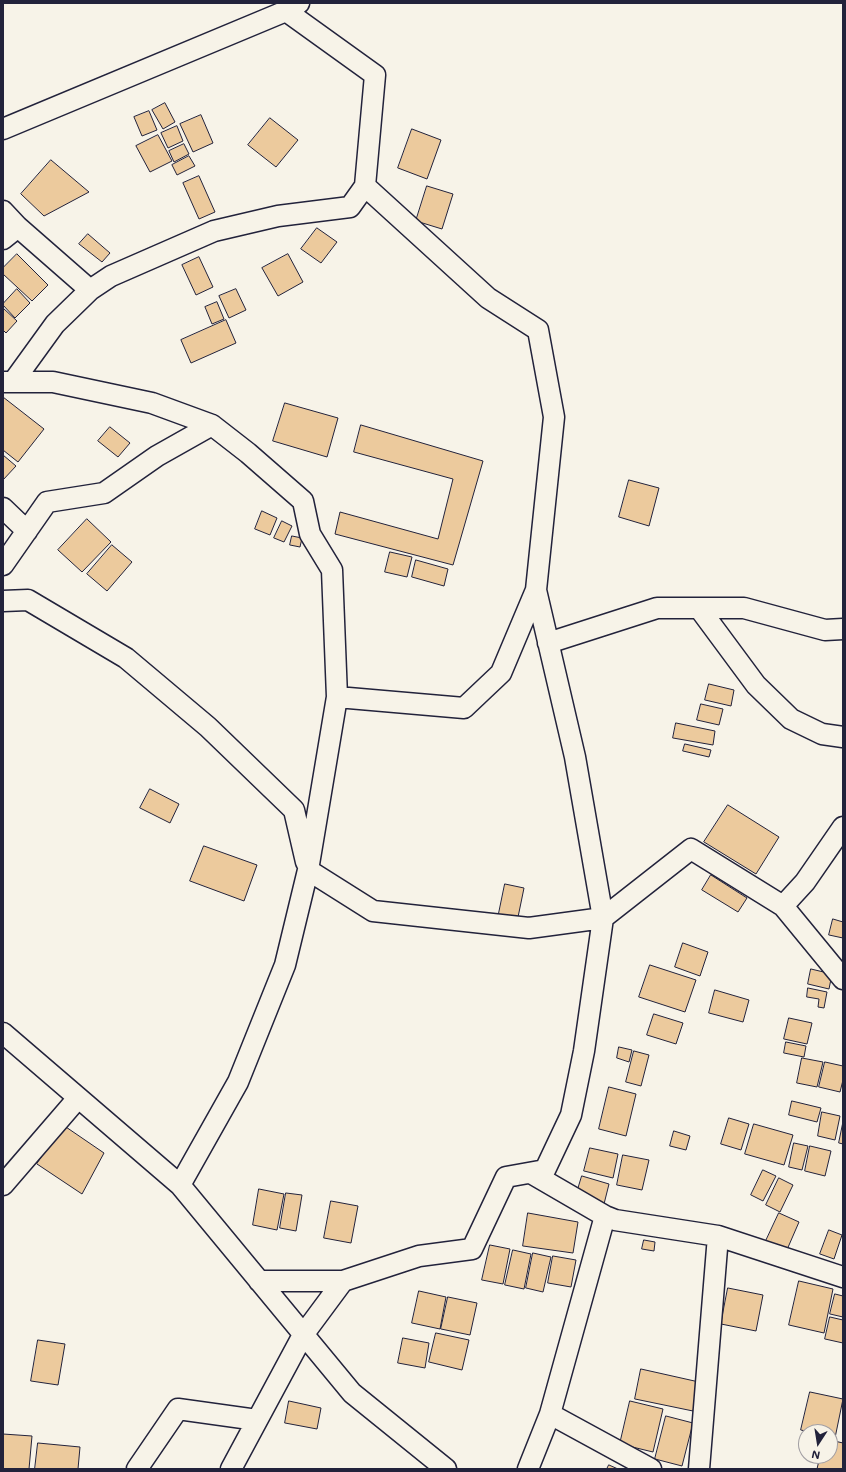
<!DOCTYPE html>
<style>
body{margin:0}
#map{position:relative;width:846px;height:1472px;overflow:hidden;background:#f7f3e8;font-family:Mali,sans-serif}
canvas{display:block}
.frame{position:absolute;inset:0;border:4px solid #22223b;pointer-events:none}
.north{position:absolute;left:798px;top:1424px;width:40px;height:40px;box-sizing:border-box;background:#f7f3e8;border:1px solid #a29fa3;border-radius:50%;rotate:192deg;font-size:11px;font-weight:700;line-height:16px;text-align:center;color:#22223b}
.north::after{content:'';display:block;margin:auto;width:14px;height:18px;background:#22223b;clip-path:polygon(50% 0,100% 100%,50% 72%,0 100%)}
</style>
<div id="map">
<canvas width="846" height="1472"></canvas>
<div class="frame"></div>
<div class="north">N</div>
</div>
<script>
const context = document.querySelector('canvas').getContext('2d');
context.lineJoin = 'round';
function fill(path, color) {
  context.fillStyle = color;
  context.fill(path, 'evenodd');
}
function trace(path, color, width, dash) {
  context.strokeStyle = color;
  context.lineWidth = width;
  context.lineCap = dash ? 'butt' : 'round';
  context.setLineDash(dash || []);
  context.stroke(path);
}
const building = new Path2D(`
 M165,103L175,122L163,129L152,110Z
 M149,111L157,130L142,136L134,117Z
 M201,115L213,143L193,152L180,124Z
 M270,118L298,140L276,167L248,145Z
 M177,126L183,141L168,148L161,133Z
 M412,129L441,140L427,179L398,168Z
 M158,135L172,161L150,172L136,146Z
 M184,144L189,154L174,162L169,151Z
 M189,156L195,166L177,175L172,165Z
 M51,160L89,192L44,216L21,194Z
 M199,176L215,212L199,219L183,183Z
 M427,186L453,194L442,229L416,221Z
 M317,228L337,242L321,263L301,249Z
 M88,234L110,253L102,262L79,244Z
 M17,254L48,285L32,301L3,274V268Z
 M288,254L303,282L278,296L262,268Z
 M199,257L213,287L196,295L182,265Z
 M17,289L30,303L15,318L3,305V304Z
 M236,289L246,310L229,318L219,296Z
 M217,302L224,319L212,324L205,307Z
 M3,308L17,321L6,333L3,330Z
 M226,320L236,343L191,363L181,340Z
 M3,397L44,429L18,462L3,450Z
 M285,403L338,418L327,457L273,441Z
 M361,425L483,461L453,565L335,534L340,512L438,539L453,479L354,452Z
 M110,427L130,443L118,457L98,441Z
 M3,455L16,466L3,480Z
 M629,480L659,488L649,526L619,517Z
 M262,511L277,518L270,535L255,529Z
 M87,519L111,542L82,572L58,550Z
 M282,521L292,526L284,542L274,538Z
 M292,536L302,538L300,547L290,545Z
 M112,545L132,562L107,591L87,574Z
 M390,552L412,557L407,577L385,572Z
 M416,560L448,569L444,586L412,577Z
 M709,684L734,690L731,706L705,700Z
 M701,704L723,709L719,725L697,720Z
 M676,723L715,731L713,745L673,738Z
 M685,744L711,750L709,757L683,751Z
 M150,789L179,804L170,823L140,808Z
 M728,805L779,837L756,874L704,842Z
 M204,846L257,865L244,901L190,881Z
 M711,875L747,898L738,912L702,890Z
 M505,884L524,888L517,922L498,918Z
 M833,919L843,922V938L829,935Z
 M683,943L708,952L700,976L675,967Z
 M650,965L696,980L685,1012L639,997Z
 M811,969L832,974L829,989L808,984Z
 M808,988L827,992L824,1008L818,1007L819,999L807,997Z
 M715,990L749,1000L743,1022L709,1013Z
 M654,1014L683,1023L676,1044L647,1035Z
 M789,1018L812,1023L807,1044L784,1039Z
 M786,1042L806,1046L804,1057L784,1053Z
 M619,1047L632,1050L629,1062L617,1058Z
 M634,1051L649,1055L641,1086L626,1082Z
 M802,1058L823,1062L817,1087L797,1083Z
 M825,1062L843,1066V1080L840,1092L819,1087Z
 M609,1087L636,1094L626,1136L599,1129Z
 M792,1101L821,1108L817,1122L789,1115Z
 M822,1112L840,1116L835,1140L818,1136Z
 M729,1118L749,1124L741,1150L721,1144Z
 M843,1122V1144L839,1143Z
 M754,1124L793,1135L784,1165L745,1154Z
 M63,1125L104,1153L82,1194L37,1164Z
 M674,1131L690,1136L686,1150L670,1146Z
 M794,1143L808,1146L802,1170L789,1167Z
 M810,1146L831,1151L825,1176L805,1171Z
 M590,1148L618,1154L613,1178L584,1171Z
 M623,1155L649,1160L642,1190L617,1185Z
 M763,1170L776,1176L763,1201L751,1195Z
 M582,1176L609,1184L604,1204L576,1196Z
 M779,1178L793,1185L780,1212L766,1205Z
 M259,1189L284,1194L277,1230L253,1225Z
 M286,1193L302,1195L296,1231L280,1228Z
 M331,1201L358,1206L351,1243L324,1238Z
 M528,1213L578,1222L573,1253L523,1246Z
 M779,1213L799,1222L786,1252L765,1243Z
 M829,1230L842,1235L834,1259L820,1254Z
 M644,1240L655,1242L654,1251L642,1249Z
 M490,1245L510,1249L503,1284L482,1280Z
 M513,1250L531,1254L524,1289L505,1285Z
 M533,1253L551,1257L543,1292L526,1288Z
 M553,1256L576,1260L571,1287L548,1283Z
 M799,1281L833,1289L824,1333L789,1325Z
 M728,1288L763,1295L756,1331L721,1324Z
 M419,1291L446,1297L440,1329L412,1323Z
 M835,1294L843,1296V1317L830,1314Z
 M448,1297L477,1303L470,1335L441,1329Z
 M830,1317L843,1320V1343L825,1339Z
 M436,1333L469,1340L462,1370L429,1362Z
 M403,1338L429,1343L425,1368L398,1363Z
 M38,1340L65,1344L58,1385L31,1381Z
 M641,1369L699,1382L693,1411L635,1399Z
 M810,1392L843,1399L835,1438L830,1437V1432H809L801,1430Z
 M289,1401L321,1408L317,1429L285,1423Z
 M630,1401L663,1409L653,1452L620,1444Z
 M666,1416L693,1423L682,1466L655,1459Z
 M3,1434L32,1436L29,1469H3Z
 M830,1440L843,1443V1469H817L820,1456H830Z
 M38,1443L80,1447L78,1469H35Z
 M609,1465L618,1469H607Z`);
fill(building, '#ecca9d');
trace(building, '#22223b', 1);
const minor = new Path2D(`
 M3,129L286,11L299,3
 M3,211L18,227L90,290
 M3,239L18,227
 M4,382H53L152,403L212,425
 M13,382L55,324L90,290L111,276L214,231L278,216L350,207L365,186
 M3,508L27,531
 M3,565L47,502L104,493L157,456L212,425L248,453L303,501L310,534L332,570L337,697L308,870
 M3,601L28,600L126,658L208,727L294,810L306,862
 M699,608L756,685L791,719L822,734L843,737
 M548,643L657,608H744L825,630L843,629
 M337,697L464,708L501,673L536,590
 M783,906L805,882L843,827
 M3,1033L180,1185L352,1393L446,1469
 M531,1173L605,1216L615,1220L718,1236L843,1277
 M3,1185L78,1098
 M180,1185L238,1082L285,965L308,870L373,911L529,928L603,918L691,849L783,906L843,979
 M259,1281H343
 M550,1414L651,1469
 M137,1469L178,1409L257,1420
 M231,1469L303,1335L343,1281L419,1256L472,1249L506,1177L545,1170L571,1115L584,1051L603,918L575,757L536,590L554,417L538,330L488,298L365,186L375,75L286,11
 M528,1469L550,1414L605,1216
 M699,1469L718,1236`);
trace(minor, '#22223b', 23);
trace(minor, '#f7f3e8', 20);
</script>
